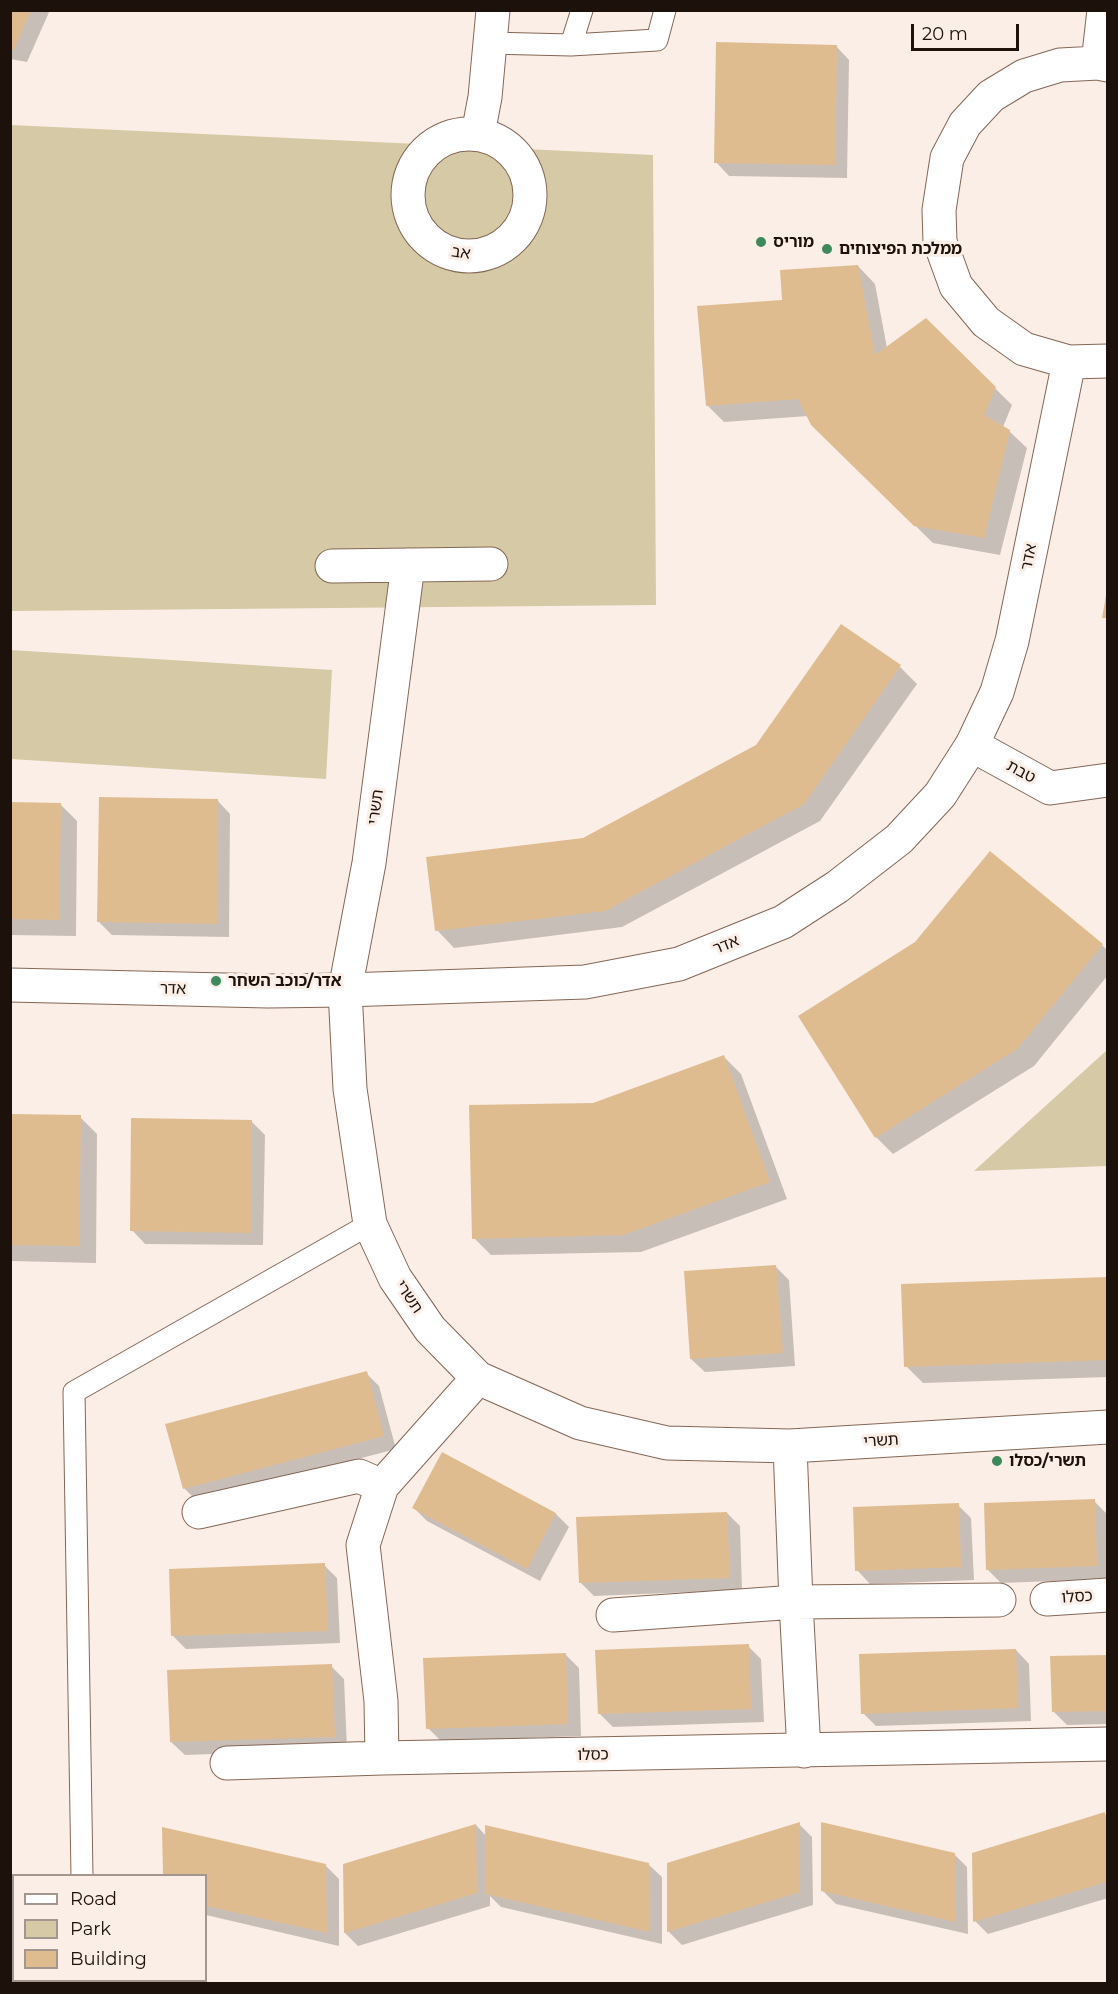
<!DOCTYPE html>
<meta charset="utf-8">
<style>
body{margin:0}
#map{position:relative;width:1118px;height:1994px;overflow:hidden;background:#fbeee6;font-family:Montserrat,sans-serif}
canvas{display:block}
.frame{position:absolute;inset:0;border:12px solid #1c110b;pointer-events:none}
.legend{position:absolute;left:12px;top:1874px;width:195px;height:108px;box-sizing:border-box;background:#fbeee6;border:2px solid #a2968e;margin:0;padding:8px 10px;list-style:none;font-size:18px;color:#1c110b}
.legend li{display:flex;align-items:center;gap:12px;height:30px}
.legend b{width:30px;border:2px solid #a2968e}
.scale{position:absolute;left:911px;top:24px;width:108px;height:27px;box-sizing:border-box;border:3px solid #1c110b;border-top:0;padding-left:8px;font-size:18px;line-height:21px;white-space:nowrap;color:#1c110b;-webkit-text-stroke:4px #fbeee6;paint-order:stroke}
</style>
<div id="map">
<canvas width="1118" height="1994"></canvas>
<div class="frame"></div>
<ul class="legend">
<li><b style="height:8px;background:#fff"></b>Road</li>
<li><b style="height:16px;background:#d5caa5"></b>Park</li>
<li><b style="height:16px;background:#dfbc8f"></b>Building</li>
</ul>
<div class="scale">20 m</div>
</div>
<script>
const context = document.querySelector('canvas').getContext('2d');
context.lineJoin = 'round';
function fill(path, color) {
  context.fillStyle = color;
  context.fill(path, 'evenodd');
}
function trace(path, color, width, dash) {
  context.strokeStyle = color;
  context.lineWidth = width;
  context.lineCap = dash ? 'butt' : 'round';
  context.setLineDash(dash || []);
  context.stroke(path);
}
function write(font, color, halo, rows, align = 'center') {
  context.font = font + ' Montserrat,"Noto Sans Hebrew",sans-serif';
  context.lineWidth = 6;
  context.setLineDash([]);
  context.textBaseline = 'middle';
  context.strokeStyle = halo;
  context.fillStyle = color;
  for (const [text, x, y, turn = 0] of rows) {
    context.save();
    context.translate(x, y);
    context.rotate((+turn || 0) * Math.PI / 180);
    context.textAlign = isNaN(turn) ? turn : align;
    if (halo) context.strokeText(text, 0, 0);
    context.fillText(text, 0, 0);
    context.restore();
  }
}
fill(new Path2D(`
 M11,125L653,155L656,605L11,611Z
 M10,650L332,670L326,779L11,759Z
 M1107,1050V1166L974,1171Z`), '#d5caa5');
fill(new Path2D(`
 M10,10H50L27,62L10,59Z
 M836,46L849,60L847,178L729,176L716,162Z
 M858,266L875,284L887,348L926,320L1012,405L1003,427L1009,431L1027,448L1000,555L933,543L812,424L808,416L724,422L707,405L783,302Z
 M900,667L917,684L820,821L622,927L454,948L437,930L584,839Z
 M217,800L230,814L229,937L112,935L99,922Z
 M10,803L60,804L77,821L76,936L10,935Z
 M1102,945L1108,951V975L1034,1066L893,1154L876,1137Z
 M724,1057L741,1074L787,1199L641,1252L491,1255L474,1238L593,1104Z
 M10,1116L80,1117L97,1134L96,1263L10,1261Z
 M251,1121L265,1135L263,1245L145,1244L132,1230Z
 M775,1266L789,1280L795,1366L705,1372L691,1359Z
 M1108,1278V1377L923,1383L906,1366Z
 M366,1373L379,1386L396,1449L197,1501L184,1488Z
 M443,1454L556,1514L569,1527L540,1581L427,1521L414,1508Z
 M1094,1501L1107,1514L1108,1579L1001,1583L988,1570Z
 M958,1505L971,1518L974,1580L870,1584L857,1570Z
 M727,1513L740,1526L742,1590L594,1596L580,1582Z
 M324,1565L337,1578L340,1643L186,1649L173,1636Z
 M748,1646L761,1659L764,1722L613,1727L599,1713Z
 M1016,1650L1029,1664L1031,1721L876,1726L863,1713Z
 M565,1654L579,1668L581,1736L441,1741L428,1728Z
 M1108,1656V1724L1067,1725L1054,1712Z
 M331,1666L344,1679L347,1749L185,1755L171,1742Z
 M1105,1814L1108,1817V1898L988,1934L975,1921Z
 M799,1824L812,1837L813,1905L682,1945L669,1932L668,1864Z
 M476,1825L487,1837L648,1864L662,1877V1944L501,1907L490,1896V1906L358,1946L345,1933V1865Z
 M954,1854L967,1867L968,1934L836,1904L823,1891Z
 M325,1865L339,1879V1946L206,1915V1876Z`), '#0003');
fill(new Path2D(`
 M10,10H31L14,50L10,49Z
 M716,42L837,45L835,165L714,163Z
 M858,265L875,355L926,318L996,387L984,415L1010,430L984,538L914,526L811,425L798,399L706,406L697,306L782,300L780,270Z
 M1106,595L1108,618H1102Z
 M841,624L901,665L804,804L605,911L435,931L426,857L583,838L756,745Z
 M99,797L218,799L217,924L97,922Z
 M10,802L61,803L59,920L10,919Z
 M990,851L1103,944L1017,1049L875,1138L798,1016L915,942Z
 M724,1055L770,1182L623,1235L472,1239L469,1105L593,1103Z
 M10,1114L81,1115L79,1246L10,1245Z
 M131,1118L252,1120L251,1233L130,1231Z
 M776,1265L783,1353L690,1359L684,1271Z
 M1108,1277V1360L904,1367L901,1284Z
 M367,1371L384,1436L183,1489L165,1424Z
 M442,1452L556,1513L527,1569L412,1508Z
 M1095,1499L1097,1566L986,1570L984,1503Z
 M959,1503L961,1567L855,1571L853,1507Z
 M727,1512L730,1578L579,1583L576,1517Z
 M325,1563L328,1631L171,1636L169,1569Z
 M749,1644L751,1709L598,1714L595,1650Z
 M1016,1649L1018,1708L861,1714L859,1654Z
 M566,1653L568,1724L426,1729L423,1658Z
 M1108,1655V1711L1052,1712L1050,1656Z
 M332,1664L335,1737L170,1742L167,1670Z
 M1105,1812L1106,1882L973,1922L972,1853Z
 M800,1822V1892L667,1932V1863Z
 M821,1822L955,1853V1922L821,1891Z
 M476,1824L477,1893L344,1933L343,1864Z
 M485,1825L649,1863L650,1932L486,1894Z
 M162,1827L326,1864L327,1933L206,1906V1876H163Z`), '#dfbc8f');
const lane = new Path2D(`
 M489,43L571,45L657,40L665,10
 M571,45L582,10
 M82,1876L74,1392L370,1224`);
const street = new Path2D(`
 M478,134L485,97L493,10
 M408 195a61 61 0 1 1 122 0a61 61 0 1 1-122 0Z
 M408,565L369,863L345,990L350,1089L370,1224L395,1278L430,1329L478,1378L580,1423L667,1443L790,1446L1108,1427
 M332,566L491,564
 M972,745L1050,788L1108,780
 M478,1378L382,1486L363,1545L381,1701L382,1758L1108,1744
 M790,1446L796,1602L804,1751
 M199,1512L359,1476L382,1486
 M1047,1599L1108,1595
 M613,1615L796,1602L999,1600
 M227,1763L382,1758`);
const secondary = new Path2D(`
 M1098,63L1104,10
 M1108,65L1098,63L1060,65L1024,76L991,96L965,124L947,158L939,210L940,242L956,286L986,322L1024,349L1069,362L1108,361
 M10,985L268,991L345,990L585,982L679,964L783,922L837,887L899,839L940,795L972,745L997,692L1012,641L1069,362`);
trace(lane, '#836756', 23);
trace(street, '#836756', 35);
trace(secondary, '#836756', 35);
trace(lane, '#fff', 21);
trace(street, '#fff', 33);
trace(secondary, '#fff', 33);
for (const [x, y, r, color] of [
 [761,242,6,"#3a8a5b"],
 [827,249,6,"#3a8a5b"],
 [216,981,6,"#3a8a5b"],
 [997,1461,6,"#3a8a5b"]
]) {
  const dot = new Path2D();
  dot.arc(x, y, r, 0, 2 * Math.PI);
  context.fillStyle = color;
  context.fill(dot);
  trace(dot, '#fbeee6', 2);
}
write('bold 16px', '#1c110b', '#fbeee6', [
 ["מוריס",773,242],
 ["ממלכת הפיצוחים",839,249],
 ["אדר/כוכב השחר",228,981],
 ["תשרי/כסלו",1009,1461]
], 'left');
write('16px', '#1c110b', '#fbeee6', [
 ["אב",461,253,8],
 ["אדר",1029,557,-79],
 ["טבת",1021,772,28],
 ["תשרי",376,807,-82],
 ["אדר",726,945,-22],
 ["אדר",173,989,1],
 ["תשרי",409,1297,56],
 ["תשרי",881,1441,-4],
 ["כסלו",1077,1597,-4],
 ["כסלו",593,1755,-1]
]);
</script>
